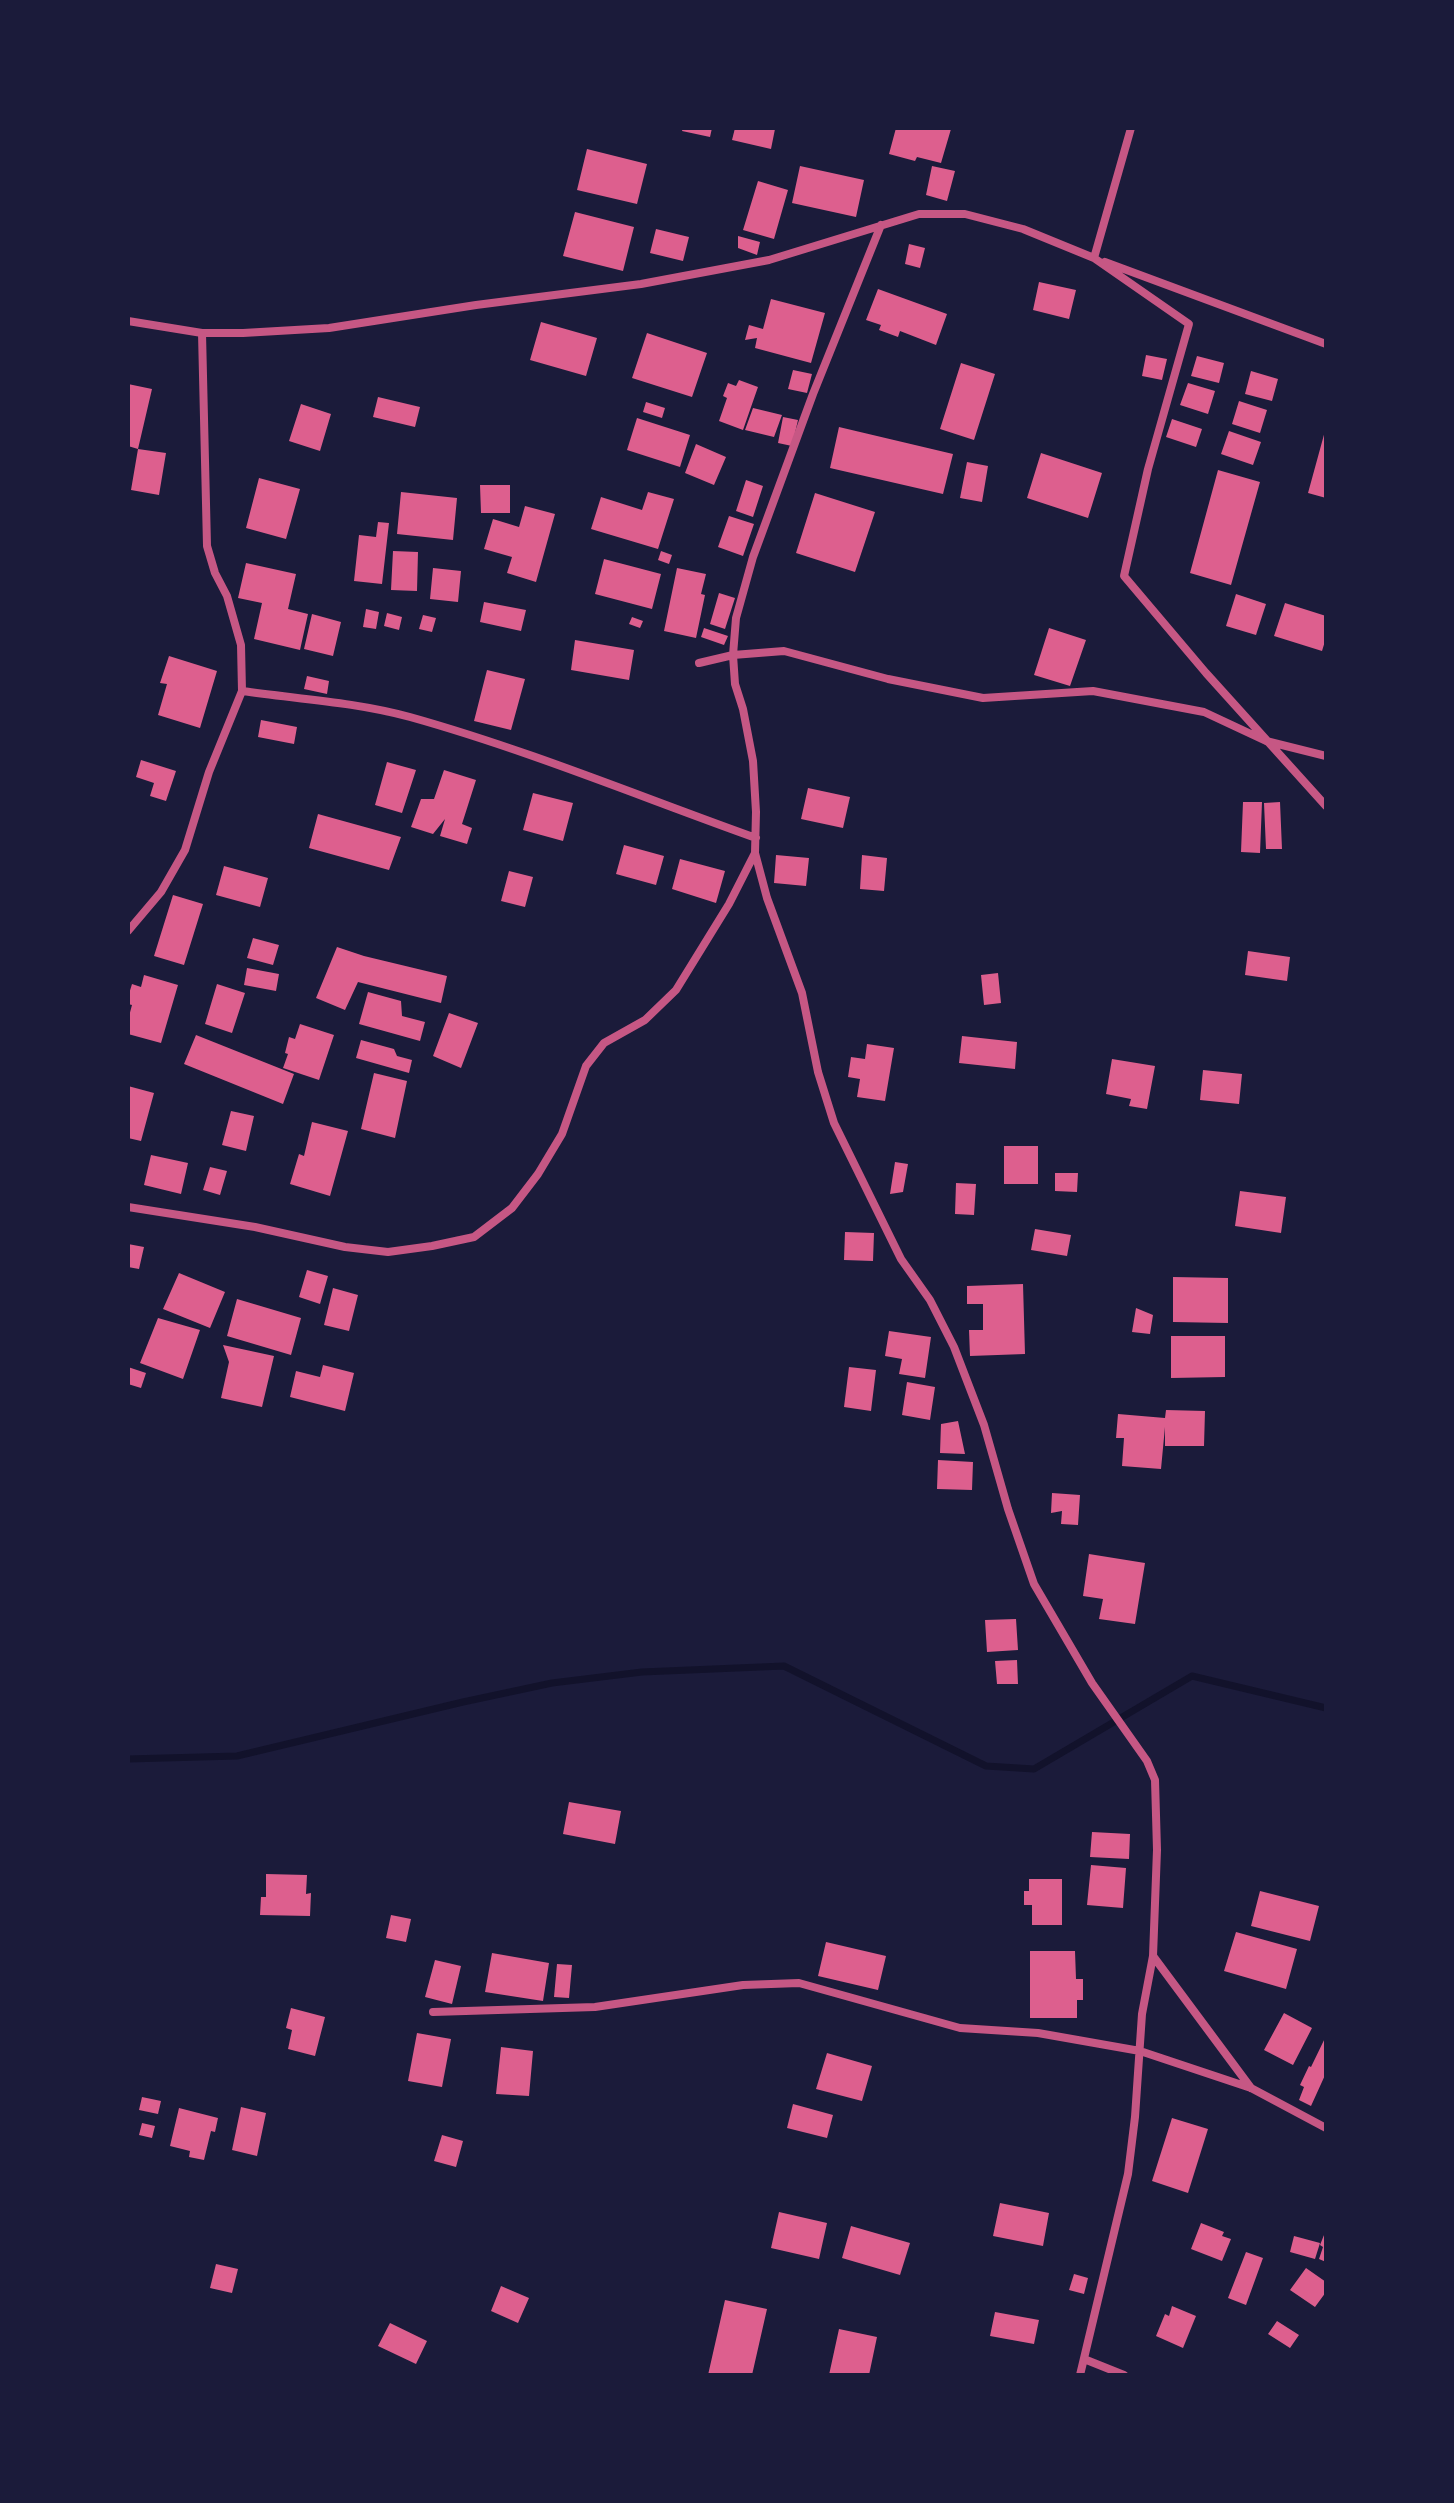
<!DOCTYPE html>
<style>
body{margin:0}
#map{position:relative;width:1454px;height:2503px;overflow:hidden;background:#1b1b3a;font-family:"Public Sans",sans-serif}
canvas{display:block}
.frame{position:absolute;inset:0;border:130px solid #1b1b3a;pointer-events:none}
</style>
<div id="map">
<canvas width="1454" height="2503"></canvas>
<div class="frame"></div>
</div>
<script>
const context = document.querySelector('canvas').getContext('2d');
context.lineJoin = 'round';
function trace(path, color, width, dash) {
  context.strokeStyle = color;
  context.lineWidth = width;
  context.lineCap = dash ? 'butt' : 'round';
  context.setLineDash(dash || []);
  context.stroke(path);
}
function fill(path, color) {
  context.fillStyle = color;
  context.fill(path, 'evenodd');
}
trace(new Path2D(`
 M128,1759L237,1756L463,1702L552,1683L642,1672L784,1666L986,1766L1034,1769L1192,1676L1326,1708`), '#12122b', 7);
fill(new Path2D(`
 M683,128H712L710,137L682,131Z
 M735,128L775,129L771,149L732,140Z
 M896,128L951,129L941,163L917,157L915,161L889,154Z
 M587,149L647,164L637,204L577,190Z
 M800,166L864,180L856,217L792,203Z
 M932,166L955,171L947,201L926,195Z
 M758,181L788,190L774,239L743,230Z
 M575,212L634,227L623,271L563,256Z
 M656,229L689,237L683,261L650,253Z
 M738,236L760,242L757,255L738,248Z
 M909,244L925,248L920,268L905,264Z
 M1039,282L1076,290L1069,319L1033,310Z
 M878,289L947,314L936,345L900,331L898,337L879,330L881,325L866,320Z
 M771,299L825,313L811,363L755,348L757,338L745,340L749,325L763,329Z
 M541,322L597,338L586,376L530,360Z
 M647,333L707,353L692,397L632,378Z
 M1146,355L1167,359L1162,380L1142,376Z
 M1197,356L1224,363L1219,383L1191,376Z
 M961,363L995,374L974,440L940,429Z
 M793,370L812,374L807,393L788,389Z
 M1251,371L1278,379L1272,401L1245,394Z
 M739,380L758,387L743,430L719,421L727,398L723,396L728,383L736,386Z
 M1188,383L1215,391L1208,414L1180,405Z
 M128,384L152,389L138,449L166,453L159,495L131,490L138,449L128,446Z
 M378,397L420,407L415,427L373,417Z
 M1239,401L1267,410L1260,433L1232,424Z
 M646,402L665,408L662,418L643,412Z
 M301,404L331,414L320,451L289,441Z
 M753,408L782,415L774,437L745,430Z
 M783,417L798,420L792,446L778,443Z
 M637,418L690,435L680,467L627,450Z
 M1172,419L1202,429L1196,447L1166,437Z
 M839,427L953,454L943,494L830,468Z
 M1229,431L1261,442L1253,465L1221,454Z
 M1325,431H1326V498L1308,493Z
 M696,444L726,457L714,485L685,473Z
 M1041,453L1102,473L1088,518L1027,498Z
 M967,462L988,466L982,502L960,498Z
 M1218,470L1260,482L1231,585L1190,573Z
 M259,478L300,489L286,539L246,528Z
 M746,480L763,486L753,517L736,511Z
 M480,485H510V513H481Z
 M401,492L457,498L453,540L397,534Z
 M648,492L674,499L658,549L591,529L601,497L642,510Z
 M815,493L875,512L855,572L796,553Z
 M525,506L555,514L536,582L507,573L512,557L484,549L493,519L519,527Z
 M729,516L754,524L743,556L718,547Z
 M378,522L389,523L382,584L354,581L359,535L376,537Z
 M393,551L418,552L417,591L391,590Z
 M661,551L672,555L669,564L658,560Z
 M604,559L661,574L652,609L595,594Z
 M246,563L296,574L288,609L308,614L300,650L254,639L262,603L238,598Z
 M433,568L461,571L458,602L430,599Z
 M677,568L706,574L701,594L705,595L696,638L664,631Z
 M719,593L735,598L725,629L710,624Z
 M1236,594L1266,604L1256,635L1226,626Z
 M484,602L526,610L521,631L480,622Z
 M1285,603L1326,616V638L1322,651L1274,636Z
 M366,609L379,612L376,629L363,627Z
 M387,613L402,617L399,630L384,626Z
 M312,614L341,622L333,656L304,649Z
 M423,615L436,618L432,632L419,629Z
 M632,617L643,621L640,628L629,624Z
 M704,628L728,636L724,645L701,637Z
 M1049,628L1086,640L1070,686L1034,675Z
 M575,640L634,650L629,680L571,670Z
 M169,656L217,671L200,728L158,715L167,684L160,683Z
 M487,670L525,679L511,730L474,721Z
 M307,676L329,681L327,694L304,689Z
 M261,720L297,727L294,744L258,737Z
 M141,760L176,771L166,801L150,796L154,783L136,777Z
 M387,762L416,770L402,813L375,805Z
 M444,770L476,780L462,824L472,828L467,844L440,836L445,819L433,834L411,827L421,799H434Z
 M808,788L850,797L843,828L801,819Z
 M533,793L573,803L563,841L523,830Z
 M1243,802H1262L1260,853L1241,852Z
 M1280,802L1282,849H1266L1264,803Z
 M318,814L401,837L389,870L309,848Z
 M624,845L664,856L656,885L616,874Z
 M776,855L809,858L806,886L774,883Z
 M862,855L887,858L884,891L860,889Z
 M680,859L725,871L716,903L672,889Z
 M224,866L268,878L260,907L216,895Z
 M509,871L533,877L525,907L501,901Z
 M173,895L203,904L184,965L154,956Z
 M253,938L279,945L273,965L247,958Z
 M337,947L364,956L447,976L441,1003L358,982L345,1010L316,998Z
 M1248,951L1290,957L1287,981L1245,975Z
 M247,968L279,974L276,991L244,985Z
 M998,973L1001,1003L984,1005L981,975Z
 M144,975L178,985L161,1043L128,1034V1020L132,1005L128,1004V997L132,984L141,987Z
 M217,984L245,993L232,1033L205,1024Z
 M368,992L401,1001L402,1016L425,1022L420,1041L359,1024Z
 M449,1013L478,1023L461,1068L433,1056Z
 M300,1024L334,1035L319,1080L283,1068L288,1054L285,1053L289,1037L295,1039Z
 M196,1035L294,1074L283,1104L184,1064Z
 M962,1036L1017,1042L1015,1069L959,1063Z
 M361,1040L394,1049L397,1056L412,1060L409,1073L356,1058Z
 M867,1044L894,1048L885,1101L857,1097L860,1079L848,1077L851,1057L865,1059Z
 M1112,1059L1155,1066L1147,1109L1129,1106L1131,1099L1106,1094Z
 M1203,1070L1242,1074L1239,1104L1200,1100Z
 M374,1073L407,1081L395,1138L361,1129Z
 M128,1086L154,1093L141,1141L128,1138Z
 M231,1111L254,1116L246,1151L222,1145Z
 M312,1122L348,1131L330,1196L290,1184L299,1154L304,1156Z
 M1004,1146H1038V1184H1004Z
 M151,1155L188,1163L181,1194L144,1185Z
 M895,1162L908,1164L903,1192L890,1194Z
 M210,1167L227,1171L220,1195L203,1190Z
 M1055,1173H1078L1077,1192L1055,1191Z
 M956,1183L976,1184L974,1215L955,1214Z
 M1240,1191L1286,1197L1281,1233L1235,1226Z
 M1035,1229L1071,1235L1067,1256L1031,1250Z
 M845,1232L874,1233L873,1261L844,1260Z
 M128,1244L144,1247L139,1269L128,1267Z
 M307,1270L328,1276L320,1304L299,1297Z
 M179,1273L225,1292L210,1328L163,1309Z
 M1173,1277L1228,1278V1323L1173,1322Z
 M1023,1284L1025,1354L970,1356L969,1330H983V1304H967V1286Z
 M333,1288L358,1295L349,1331L324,1325Z
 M237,1299L301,1318L291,1355L227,1336Z
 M1136,1308L1153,1315L1150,1334L1132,1332Z
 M158,1318L200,1330L183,1379L140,1363Z
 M889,1331L931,1337L925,1378L899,1374L902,1359L885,1356Z
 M1171,1336H1225V1377L1171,1378Z
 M223,1345L274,1356L262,1407L221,1398L229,1362Z
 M323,1365L354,1373L345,1411L290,1397L296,1371L320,1377Z
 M128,1367L146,1373L141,1388L128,1384Z
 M849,1367L876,1370L871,1411L844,1407Z
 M907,1382L935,1387L930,1420L902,1415Z
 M1166,1410L1205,1411L1204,1446H1165V1427L1161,1469L1122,1466L1124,1438H1116L1118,1414L1165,1418Z
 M958,1421L965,1454L940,1453L941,1424Z
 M938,1460L973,1462L972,1490L937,1489Z
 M1052,1493L1080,1495L1078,1525L1061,1524L1062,1511L1051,1513Z
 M1089,1554L1145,1563L1135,1624L1099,1619L1103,1599L1083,1596Z
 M1016,1619L1018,1650L987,1652L985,1620Z
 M1017,1660L1018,1684H997L995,1661Z
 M569,1802L621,1811L615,1844L563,1834Z
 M1092,1832L1130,1834L1129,1859L1090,1857Z
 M1091,1865L1126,1868L1123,1908L1087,1905Z
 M266,1874L307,1875L306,1894L311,1893L310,1916L260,1915L261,1897H266Z
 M1029,1879H1062V1925H1032V1905H1024V1891H1029Z
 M1260,1891L1319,1906L1310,1941L1251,1926Z
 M391,1915L411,1919L406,1942L386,1938Z
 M1236,1932L1297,1949L1286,1989L1224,1971Z
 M826,1942L886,1956L878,1990L818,1976Z
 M1030,1951H1075L1076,1979H1083V2000H1077V2018H1030Z
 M492,1953L549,1963L543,2001L485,1992Z
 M435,1960L461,1966L452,2004L425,1997Z
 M557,1964L572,1965L569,1998L554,1997Z
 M291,2008L325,2017L315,2056L288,2049L292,2030L286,2028Z
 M1284,2013L1312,2028L1293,2065L1264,2050Z
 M417,2033L451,2039L442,2087L408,2081Z
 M1326,2036V2073L1311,2106L1299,2100L1304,2087L1300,2085L1309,2066L1311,2067Z
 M501,2047L533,2051L529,2096L496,2094Z
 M827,2053L872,2066L862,2101L816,2089Z
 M142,2097L161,2101L158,2114L139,2110Z
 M793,2104L833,2115L827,2138L787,2128Z
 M241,2107L266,2113L257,2156L232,2150Z
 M179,2108L218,2118L215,2132L211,2131L204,2160L189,2157L190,2151L170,2146Z
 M1172,2118L1208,2129L1188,2193L1152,2181Z
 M142,2123L155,2126L152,2138L139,2135Z
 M442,2135L463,2141L456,2167L434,2161Z
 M1000,2203L1049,2213L1043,2246L993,2236Z
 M779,2212L827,2223L819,2259L771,2248Z
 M1201,2223L1224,2232L1222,2236L1231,2239L1222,2261L1191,2249Z
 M851,2226L910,2243L900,2275L842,2258Z
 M1326,2230V2262L1319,2259L1323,2247L1320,2245Z
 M1294,2236L1320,2243L1315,2259L1290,2252Z
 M1246,2252L1263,2258L1246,2305L1228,2298Z
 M216,2264L238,2269L232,2293L210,2288Z
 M1306,2268L1326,2282V2292L1315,2307L1290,2290Z
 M1074,2274L1088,2278L1084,2294L1069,2290Z
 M501,2286L529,2298L518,2323L491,2311Z
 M725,2300L767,2309L752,2375H708Z
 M1172,2306L1196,2316L1183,2348L1156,2336L1165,2314L1169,2316Z
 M995,2312L1039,2320L1034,2344L990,2336Z
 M1277,2321L1299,2335L1290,2348L1268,2334Z
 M390,2323L427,2341L416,2364L378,2346Z
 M839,2329L877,2337L869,2375H829Z`), '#dd5f8e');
trace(new Path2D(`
 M1094,258L1189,324L1148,469L1124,576L1206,673L1326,806
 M1105,262L1326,344
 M128,321L202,333H243L329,328L476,305L641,284L769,260L919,214H965L1023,229L1094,258L1131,128
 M699,663L733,655L784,651L888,679L983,698L1093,691L1204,712L1266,741L1326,756
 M242,691C298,699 355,702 410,717C528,750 641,797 756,838
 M755,853L767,898L802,993L818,1072L834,1123L901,1259L930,1300L954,1347L984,1425L1008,1509L1034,1584L1092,1683L1147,1761L1155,1780L1157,1850L1153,1956L1251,2088
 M128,931L161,892L185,850L209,772L242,691L241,645L227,596L215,573L207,546L202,333
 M128,1207L255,1227L345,1247L388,1252L432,1246L474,1237L512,1208L538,1174L562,1134L586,1066L604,1043L645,1020L676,990L729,904L755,853L756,812L753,761L743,709L735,684L733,655L736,618L753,557L813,394L881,225
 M433,2012L595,2007L743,1985L799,1983L960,2028L1038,2033L1140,2051L1251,2088L1326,2128
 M1084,2359L1124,2375
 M1080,2375L1128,2174L1135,2117L1142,2014L1153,1956`), '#c65784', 8);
</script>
